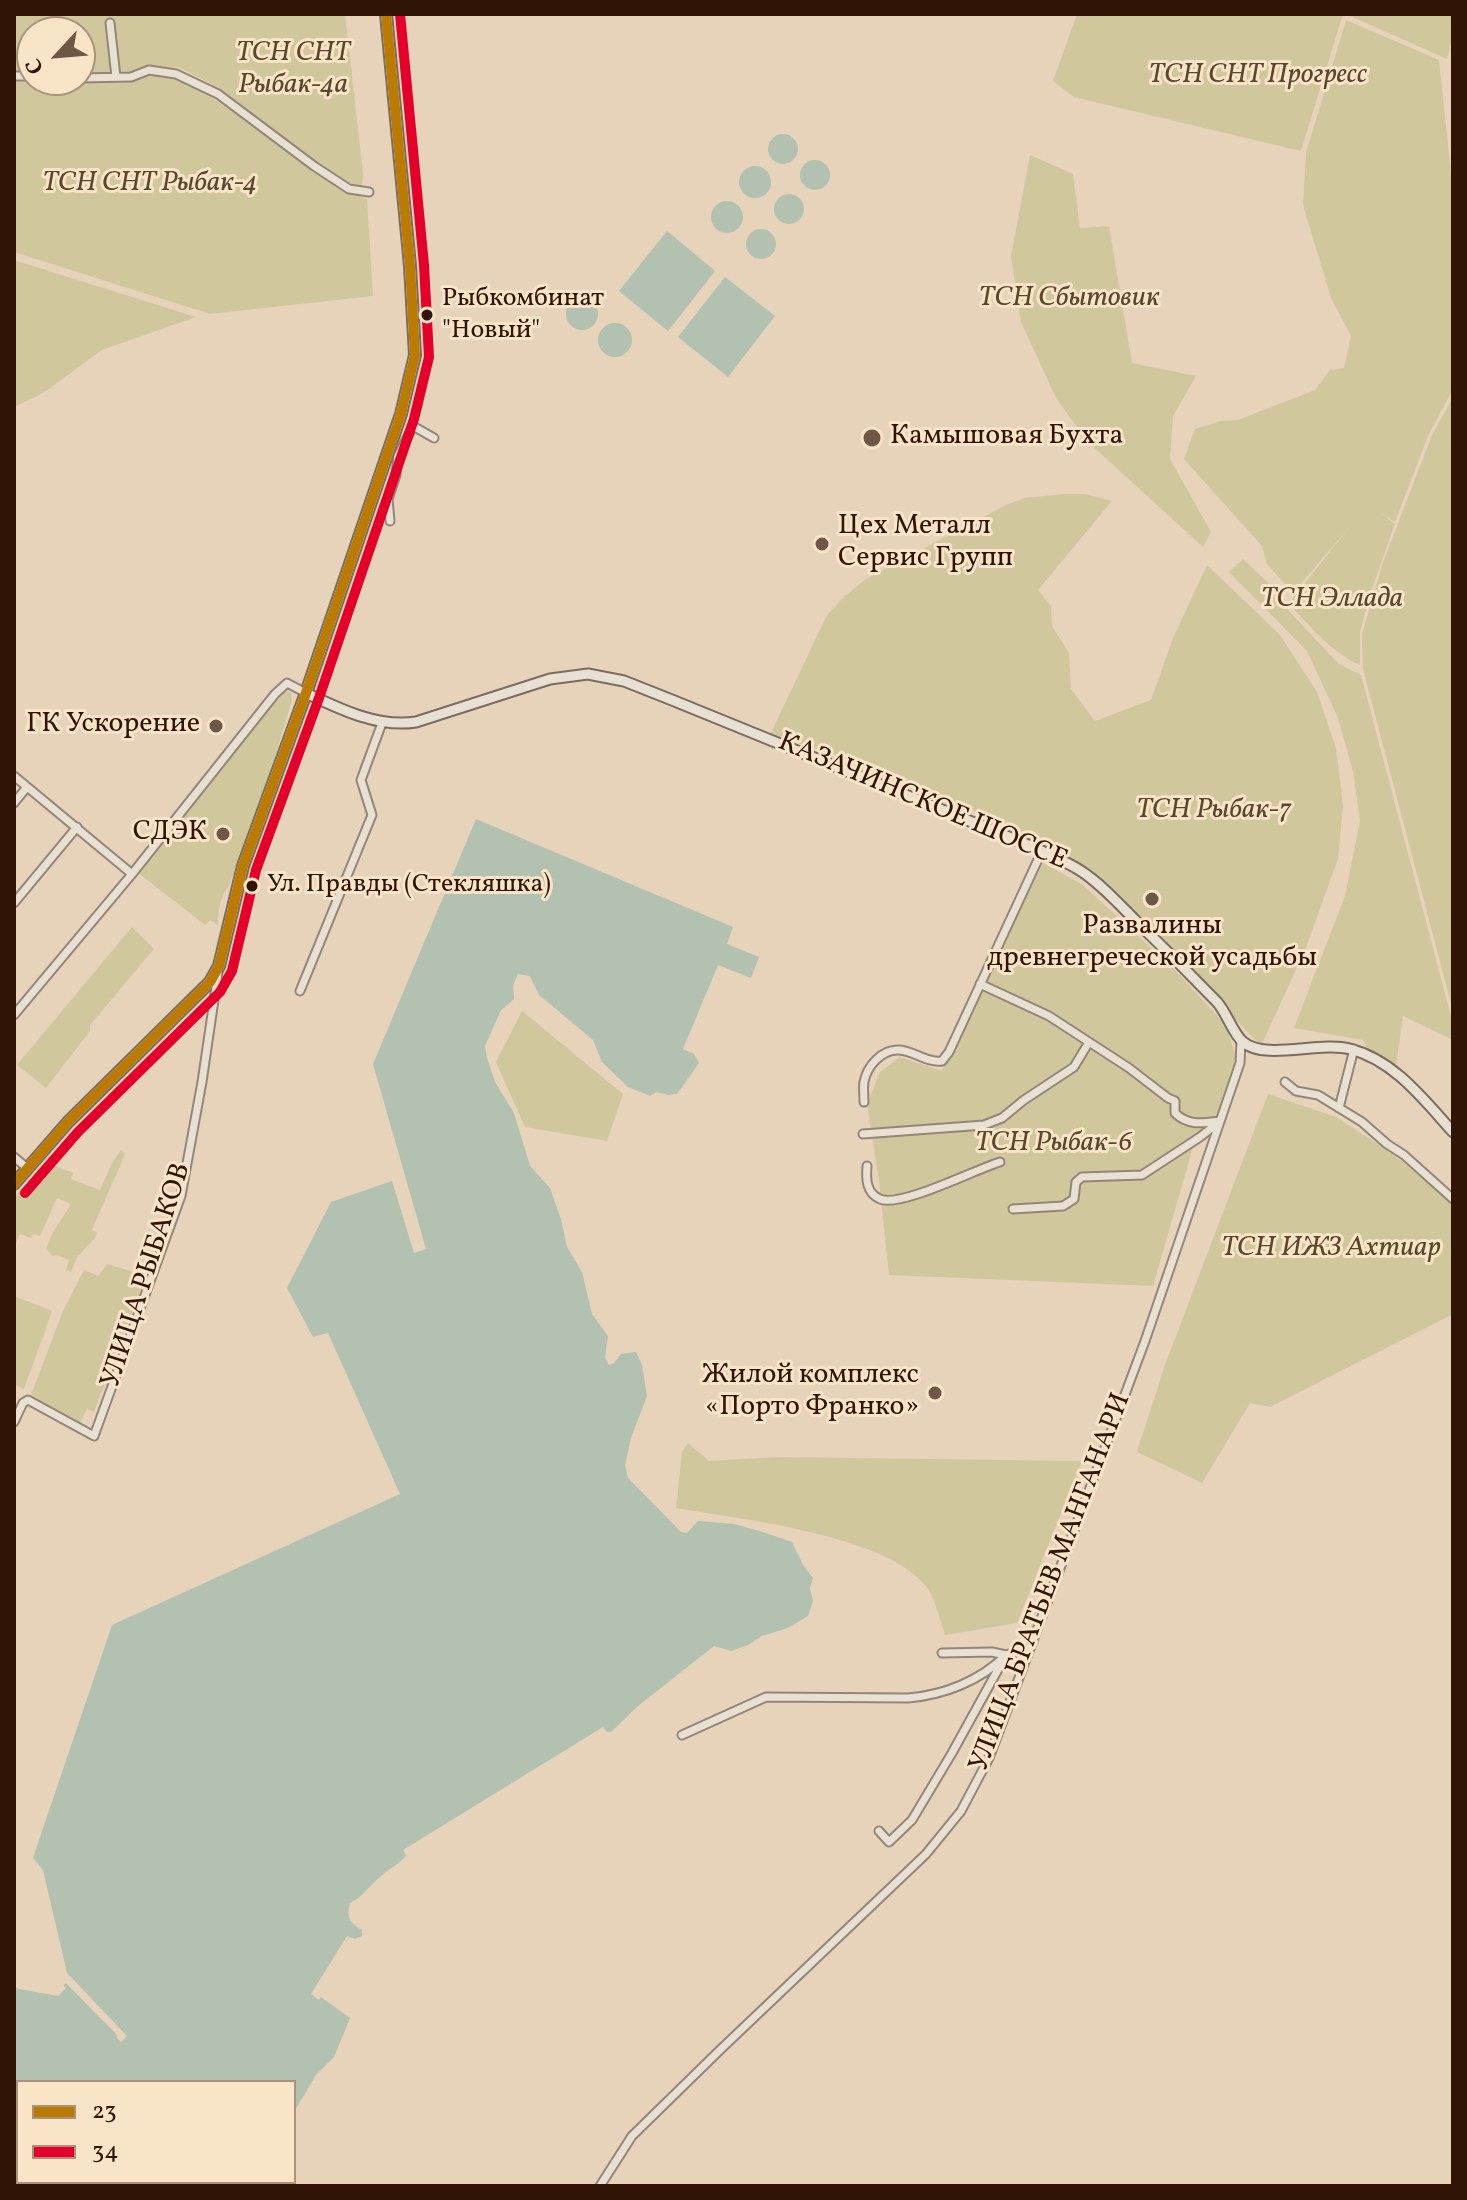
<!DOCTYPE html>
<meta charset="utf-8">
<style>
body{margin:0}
#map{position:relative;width:1467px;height:2200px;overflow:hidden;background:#e6d3ba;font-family:Vollkorn,serif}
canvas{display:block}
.frame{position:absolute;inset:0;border:16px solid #301406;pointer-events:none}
.legend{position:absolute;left:16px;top:2080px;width:280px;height:104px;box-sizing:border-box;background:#fae4c7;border:2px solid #a9917a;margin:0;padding:10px 14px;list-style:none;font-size:24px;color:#301406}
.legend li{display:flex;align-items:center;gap:16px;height:40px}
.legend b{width:40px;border:2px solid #a9917a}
.north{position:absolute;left:16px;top:16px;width:80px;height:80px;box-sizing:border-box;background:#fae4c7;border:2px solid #a9917a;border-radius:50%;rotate:244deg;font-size:22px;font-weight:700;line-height:32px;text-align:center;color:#301406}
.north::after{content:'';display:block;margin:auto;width:28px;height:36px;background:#705745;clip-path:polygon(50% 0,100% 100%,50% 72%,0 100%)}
</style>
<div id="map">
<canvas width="1467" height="2200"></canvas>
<div class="frame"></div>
<ul class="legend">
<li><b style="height:10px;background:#bb7a02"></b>23</li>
<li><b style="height:10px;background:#e4002b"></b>34</li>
</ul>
<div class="north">С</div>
</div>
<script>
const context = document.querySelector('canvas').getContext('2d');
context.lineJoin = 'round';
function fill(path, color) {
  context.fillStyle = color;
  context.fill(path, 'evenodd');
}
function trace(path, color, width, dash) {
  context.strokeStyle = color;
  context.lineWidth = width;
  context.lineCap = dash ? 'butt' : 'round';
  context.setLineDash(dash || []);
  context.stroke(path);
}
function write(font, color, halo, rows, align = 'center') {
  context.font = font + ' Vollkorn,serif';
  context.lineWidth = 6;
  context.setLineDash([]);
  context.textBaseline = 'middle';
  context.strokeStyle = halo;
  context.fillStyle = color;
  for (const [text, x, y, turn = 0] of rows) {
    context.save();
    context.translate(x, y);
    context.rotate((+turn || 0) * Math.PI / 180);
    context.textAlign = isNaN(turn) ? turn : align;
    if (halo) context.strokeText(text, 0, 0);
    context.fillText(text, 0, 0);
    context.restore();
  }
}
fill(new Path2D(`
 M14,14H345L363,173L362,186L343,181L212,84L178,67L130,72L80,73V32H32V72L14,71Z
 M1077,14H1343L1301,151L1074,97L1053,81Z
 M1346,14H1453V36L1447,59Z
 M1346,20L1439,60L1453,192V389L1428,436L1395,522L1380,512L1395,524L1370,594L1360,632V665C1331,652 1312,628 1291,606L1293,598L1350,526L1293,593L1267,564L1262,546L1184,459L1195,429L1221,421L1238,420L1315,390L1330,370L1344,368L1351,336L1331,298L1303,205L1306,153Z
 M150,75L175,77L213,98L340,189L367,199L373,296L210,314L14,252V81L142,78Z
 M1030,155L1073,174L1080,228L1109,226L1132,363L1196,376L1173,416L1170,459L1211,532L1203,547L1087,441L1056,398L1021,322L1011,256Z
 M14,260L196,317L102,350L43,393L14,407Z
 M1453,397V1011L1363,669L1362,634L1382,565L1432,435Z
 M1064,494H1085L1112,501L1038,590L1051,606L1052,626L1069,653L1071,689L1095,721L1151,700L1173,638L1207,565L1280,635L1317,692L1336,748L1343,806L1338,859L1305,950L1261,1046L1091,870L1055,849L885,769L770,735L827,615L845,596L866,579L1006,505L1025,498Z
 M1243,559L1281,595L1288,610L1339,664L1361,675L1453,1024V1040L1403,1016L1396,1066L1368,1051L1363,1040L1294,1028L1345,896L1360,821L1353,771L1338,718L1307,651L1229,572Z
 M285,691L291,692L292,700L262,800L253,818L229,886C220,896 218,911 218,925L210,920L205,925L137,872L276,699Z
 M1043,863L1083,885L1171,966L1226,1025L1237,1060L1220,1110L1196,1137L1153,1286L889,1275L879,1181L867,1104L880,1072L900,1057L942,1071Z
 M132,927L154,949L90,1025V1031L46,1088L17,1065Z
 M522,1011L623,1094L607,1141L525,1127L496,1062Z
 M1268,1094L1336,1117L1378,1144L1453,1199V1314L1270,1407L1250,1403L1202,1483L1137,1452L1165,1365Z
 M121,1150L125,1154L92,1230L97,1233L95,1238L77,1257L71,1272L66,1270L69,1260L56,1255L53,1256L46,1249L53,1232L70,1206L69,1203L57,1198L40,1236L33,1234L31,1238L20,1234L14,1247V1198L50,1154L55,1166L73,1173L71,1179L100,1190L112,1163Z
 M107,1264L146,1276L94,1412L87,1409L79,1424L31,1395L63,1311L84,1270L98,1276Z
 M14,1296L52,1311L24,1389L14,1384Z
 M688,1443L709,1461L777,1457L1082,1461L1017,1623L945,1635C940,1621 936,1601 928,1589C891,1535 738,1519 676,1508L682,1452Z`), '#d1c79d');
fill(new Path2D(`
 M768 149a15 15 0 1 1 30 0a15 15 0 1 1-30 0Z
 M800 175a15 15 0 1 1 30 0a15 15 0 1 1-30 0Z
 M739 182a16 16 0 1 1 32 0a16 16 0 1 1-32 0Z
 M774 209a15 15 0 1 1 30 0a15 15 0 1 1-30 0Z
 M711 217a16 16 0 1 1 32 0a16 16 0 1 1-32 0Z
 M746 244a15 15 0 1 1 30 0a15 15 0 1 1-30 0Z
 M667,231L715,271L668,331L619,291Z
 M725,277L775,316L728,377L678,337Z
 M566 314a16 16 0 1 1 32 0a16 16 0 1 1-32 0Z
 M598 340a17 17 0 1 1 34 0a17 17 0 1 1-34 0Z
 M476,819L733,927L727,944L759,957L751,978L718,965L683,1049L694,1054L699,1063L677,1094L668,1095L656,1092L650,1096L628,1087L602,1062L593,1040L539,995L530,976L518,974L513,986L514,999L501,1010L485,1046L487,1058L495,1082L514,1113L530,1166L550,1188L561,1219L567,1247L582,1272L592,1314L608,1336L605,1358L609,1365L614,1363L621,1354L636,1352L642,1365L647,1396L631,1438L625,1465L628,1478L681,1532L687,1533L698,1521L734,1524L763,1532L792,1542L803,1565L813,1578L810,1588L813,1601L808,1616L788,1628L762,1636L748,1645L731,1651L714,1646L638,1706L611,1732H607L603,1727L403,1850L406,1856C398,1865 388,1869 380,1877C369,1886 363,1897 350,1903C346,1918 350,1923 362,1930V1936L355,1939L347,1936L311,1994L319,2000L321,1997L350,2018L334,2057L316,2075L294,2112V2082H18V2182H273L272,2186H14V1988L58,1996L66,1988L63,1985L66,1983L118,2036L116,2037L121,2042L127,2036L67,1973L43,1870L33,1858L112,1625L400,1494L328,1333L313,1337L287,1288L331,1202L392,1181L414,1253L426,1249L373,1064Z`), '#b3c1b0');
const street = new Path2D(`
 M110,23L116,77
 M14,76H32
 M80,78L131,77L149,70L176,74L218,94L314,166L349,189L369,192
 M390,521L388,499L396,475L398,456L413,426L434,438
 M14,776L132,874
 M14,803L27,787
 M14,903L77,827
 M980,984L1049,1016L1129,1068L1168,1098L1175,1101V1113C1188,1126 1203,1123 1220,1121
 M300,991L372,815L361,780L382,723
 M14,1015L132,874L275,694L287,683L306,693
 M1285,1082L1296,1091L1318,1095L1362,1122L1387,1144L1404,1155L1453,1199
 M864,1102C864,1095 863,1088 864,1082C867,1066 882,1049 899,1050C915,1051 926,1063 942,1061L949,1052L1042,851
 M1339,1108L1354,1049
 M863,1134L984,1125L1002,1118L1024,1100L1074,1067L1089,1042
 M14,1157L27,1168
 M867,1166C866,1179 866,1193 880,1199C900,1208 976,1169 1000,1162
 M1013,1209L1063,1206L1074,1199L1076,1182L1082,1177L1142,1175L1200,1137L1219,1122
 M14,1422L23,1403L28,1400L94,1436L181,1196L202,1082L218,973
 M942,1653L992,1652L1006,1655
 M682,1735L766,1697L908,1698C944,1695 980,1681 1006,1655
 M879,1831L889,1842L912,1820L952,1753L1006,1655L1029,1648
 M600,2186L632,2136L721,2049L926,1854L961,1811L989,1758L1145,1341L1240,1063L1241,1041`);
const secondary = new Path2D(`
 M306,693C340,709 378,728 416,722L550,679L588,674L624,681L672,700L1026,844C1044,852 1064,860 1081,871C1101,884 1118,903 1135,920C1163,947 1190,974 1217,1002C1227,1013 1233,1034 1243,1042C1265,1061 1319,1041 1350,1049C1394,1060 1424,1100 1453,1132`);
const primary = new Path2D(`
 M14,1184L68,1122L210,982L219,966L243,866L306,693L401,414L415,355L410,266L386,14`);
trace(street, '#948677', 11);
trace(secondary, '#7a6d5f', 13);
trace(primary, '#7a6d5f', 14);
trace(street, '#e9e0d4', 7);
trace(secondary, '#e9e0d4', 9);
trace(primary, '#e5dacc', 10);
trace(new Path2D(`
 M14,1184L68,1122L210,982L219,966L243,866L306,693L401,414L415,355L410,266L386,14`), '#bb7a02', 10);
trace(new Path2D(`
 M25,1193L78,1132L220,992L232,971L256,870L319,698L414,419L429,357L424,265L400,14`), '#e4002b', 10);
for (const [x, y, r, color] of [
 [427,315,7,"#301406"],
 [872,438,10,"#705745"],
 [822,544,8,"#705745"],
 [216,726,8,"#705745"],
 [223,834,8,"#705745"],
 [252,886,7,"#301406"],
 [1152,899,8,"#705745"],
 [935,1393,8,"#705745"]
]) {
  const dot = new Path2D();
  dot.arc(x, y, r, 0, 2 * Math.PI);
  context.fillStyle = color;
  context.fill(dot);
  trace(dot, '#fae4c7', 3);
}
write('26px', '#301406', '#fae4c7', [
 ["Рыбкомбинат",442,300],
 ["\"Новый\"",442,332],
 ["Ул. Правды (Стекляшка)",267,886]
], 'left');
write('italic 28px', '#5b472c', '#fae4c7', [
 ["ТСН СНТ",293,55],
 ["Рыбак-4а",293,87],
 ["ТСН СНТ Прогресс",1258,77],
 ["ТСН СНТ Рыбак-4",150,185],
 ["ТСН Сбытовик",1069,300],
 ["ТСН Эллада",1332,601],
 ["ТСН Рыбак-7",1214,812],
 ["ТСН Рыбак-6",1054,1145],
 ["ТСН ИЖЗ Ахтиар",1331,1250]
]);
write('28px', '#301406', '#fae4c7', [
 ["Камышовая Бухта",890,438,"left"],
 ["Цех Металл",838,528,"left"],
 ["Сервис Групп",838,560,"left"],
 ["ГК Ускорение",200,726],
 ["СДЭК",207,834],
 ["Развалины",1152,928,"center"],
 ["древнегреческой усадьбы",1152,960,"center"],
 ["Жилой комплекс",919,1377],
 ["«Порто Франко»",919,1409]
], 'right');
write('28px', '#301406', '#fae4c7', [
 ["КАЗАЧИНСКОЕ ШОССЕ",922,803,23],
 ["УЛИЦА РЫБАКОВ",148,1276,-72],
 ["УЛИЦА БРАТЬЕВ МАНГАНАРИ",1052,1583,-69]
]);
</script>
